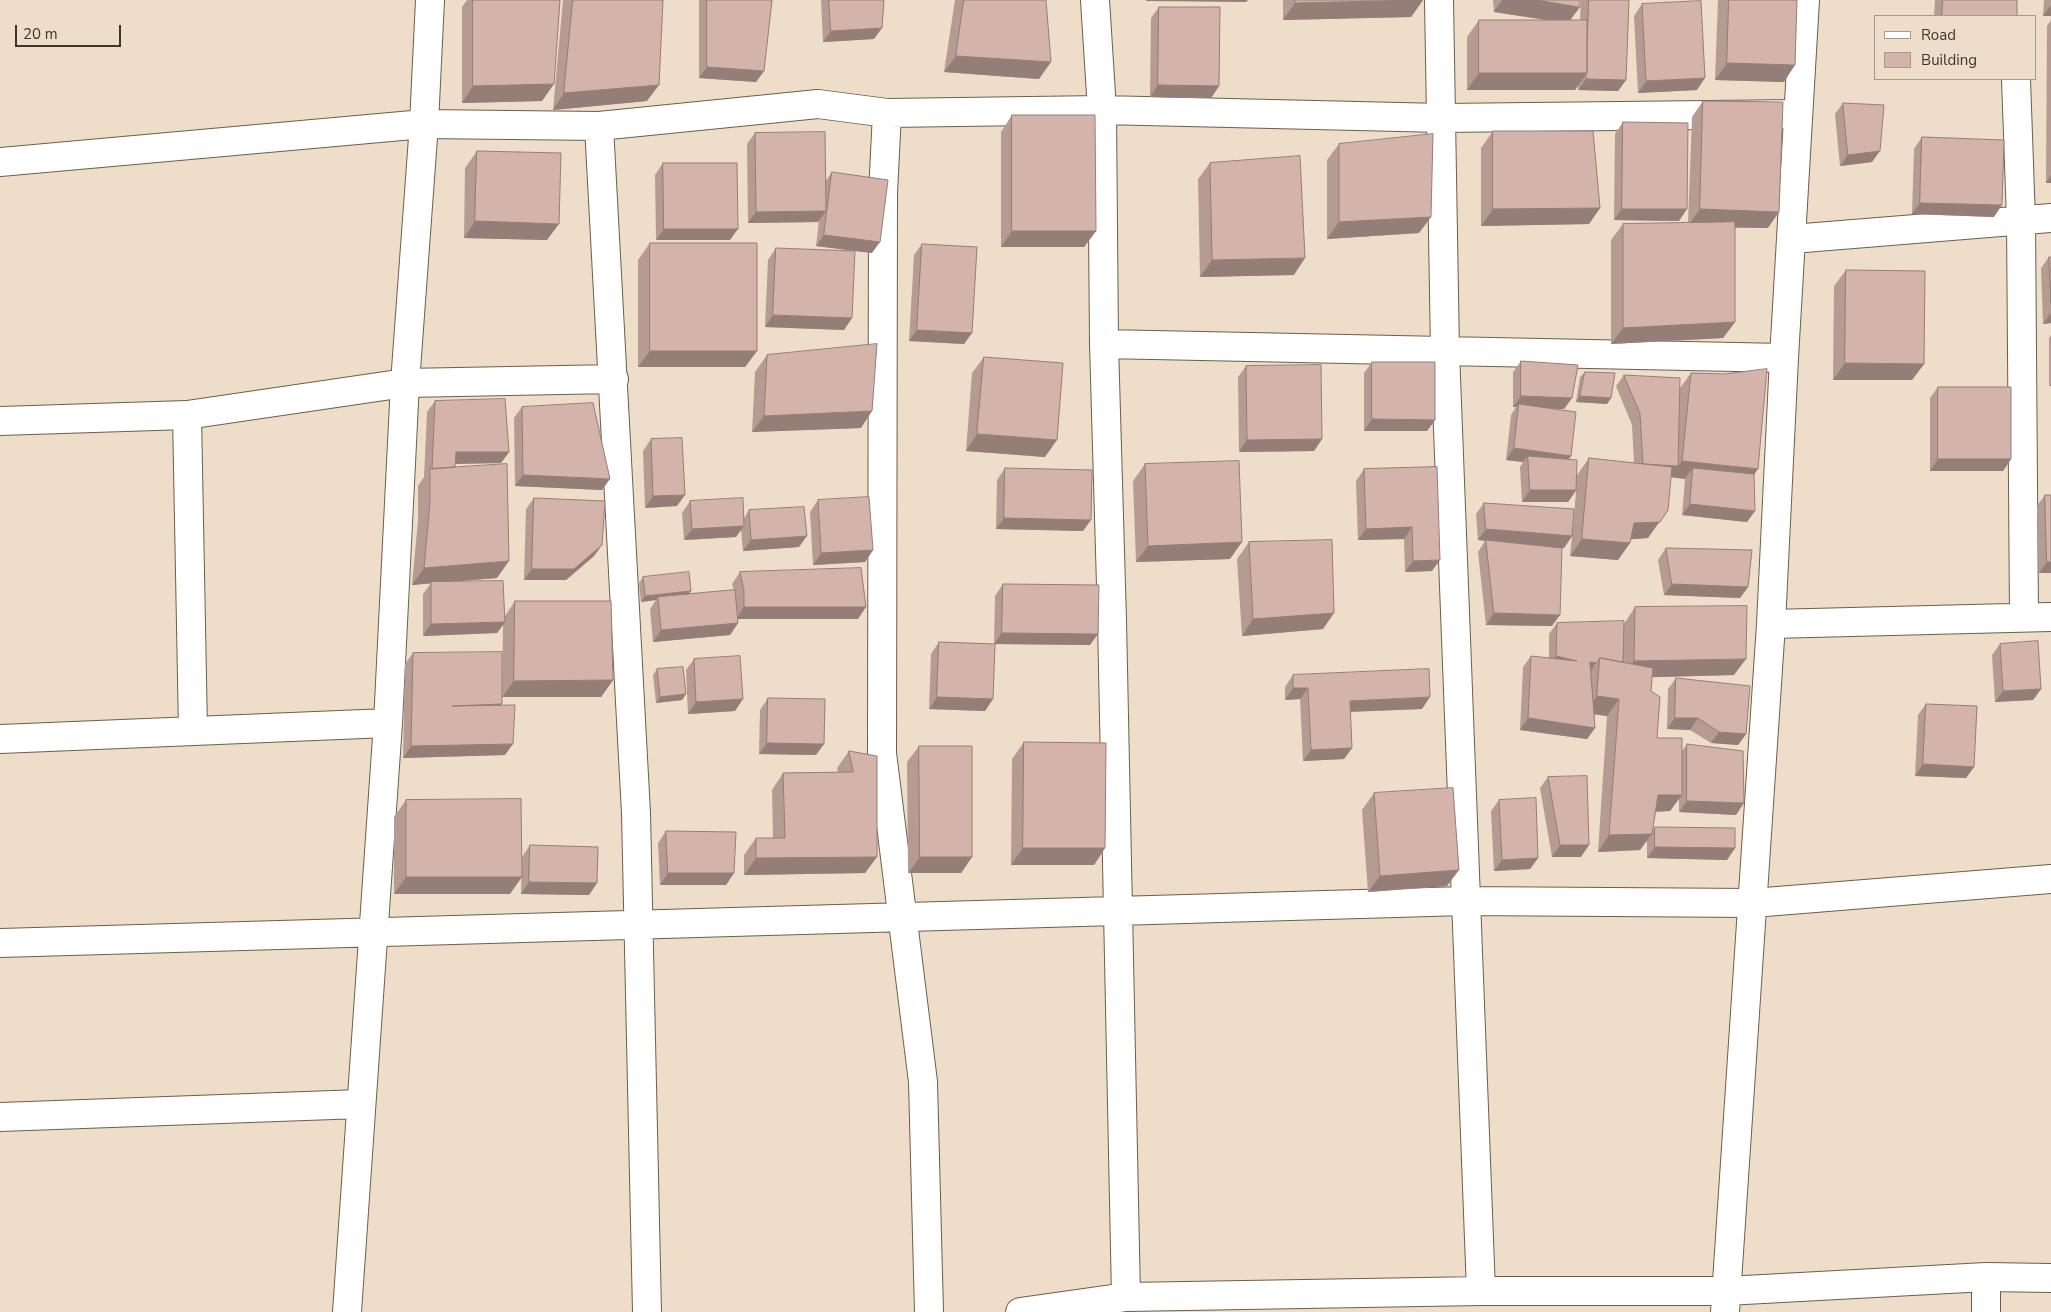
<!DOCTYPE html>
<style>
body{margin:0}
#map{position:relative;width:2051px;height:1312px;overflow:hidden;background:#eeddc8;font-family:"Nunito Sans",sans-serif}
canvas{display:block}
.legend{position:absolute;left:1874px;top:15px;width:162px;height:65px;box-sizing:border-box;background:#eeddc8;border:1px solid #a79a8a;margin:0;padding:6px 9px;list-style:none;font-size:15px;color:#3d362e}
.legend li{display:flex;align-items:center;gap:10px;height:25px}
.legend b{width:25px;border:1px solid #a79a8a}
.scale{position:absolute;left:15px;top:25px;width:106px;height:22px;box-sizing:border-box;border:2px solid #3d362e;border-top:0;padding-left:6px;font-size:15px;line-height:18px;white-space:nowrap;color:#3d362e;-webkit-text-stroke:4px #eeddc8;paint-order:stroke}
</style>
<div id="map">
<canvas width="2051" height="1312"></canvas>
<ul class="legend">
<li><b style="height:6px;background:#fff"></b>Road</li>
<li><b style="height:14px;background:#d4b4aa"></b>Building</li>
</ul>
<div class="scale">20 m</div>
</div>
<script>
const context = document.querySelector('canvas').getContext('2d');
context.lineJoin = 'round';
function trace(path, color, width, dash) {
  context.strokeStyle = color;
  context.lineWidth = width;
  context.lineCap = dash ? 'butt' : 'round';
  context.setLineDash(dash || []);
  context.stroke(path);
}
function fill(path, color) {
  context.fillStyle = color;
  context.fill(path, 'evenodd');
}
const minor = new Path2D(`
 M1095,0L1102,110L1104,344L1112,620L1126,1297
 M1439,0L1445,351L1481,1291
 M2016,79L2021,220L2024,617
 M887,113L883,193L882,753L923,1082L929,1312
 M599,126L636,813L647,1312
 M0,162L424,124L599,126L818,104L887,113L1102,110L1442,118L1797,114
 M1792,239L2051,218
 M1104,344L1784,358
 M187,415L193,731
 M0,421L187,415L405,383L614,379
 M1771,624L2051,617
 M0,739L388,723
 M0,943L1465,901L1753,903L2051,879
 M0,1117L361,1104
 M1986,1277V1312
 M347,1312L388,723L405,383L424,124L430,0
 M1020,1312L1126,1297L1481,1291H1726L1986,1277L2051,1278
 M1725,1312L1771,624L1784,358L1805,0`);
trace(minor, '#6d5e4c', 30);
trace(minor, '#fff', 28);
fill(new Path2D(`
 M467,0H560L542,101L462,103V7Z
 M563,0H663L647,101L553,110Z
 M699,0H772L764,71L756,82L699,78Z
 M821,0H884L874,39L823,42Z
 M955,0H1046L1039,79L944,72Z
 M1283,0H1423L1411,17L1283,20Z
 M1493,0H1580V7L1570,20H1580L1581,0H1629L1626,80L1618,91L1578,90V86L1575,90H1467V37L1479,20H1545L1494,12Z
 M1718,0H1797L1784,82L1715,80Z
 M1935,0H2017V16H1934Z
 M2044,0H2051V16H2043Z
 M1642,4L1697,90L1638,93L1634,16Z
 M1159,7L1219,86L1211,98L1150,97L1151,18Z
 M2051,20V183H2046L2047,26Z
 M1703,101L1768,228H1735V322L1723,338L1611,344V240L1623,224L1688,223L1692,117Z
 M1843,103L1872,162L1840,166L1835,114Z
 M1012,115L1096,231L1084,247H1001V132Z
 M1623,122L1679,221L1614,220L1615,134Z
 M1493,131L1600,208L1589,224L1481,226V148Z
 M755,133L825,182L832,172L872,253L816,246L819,220L818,222L748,223L747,144Z
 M1922,137L1994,217L1912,214L1914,149Z
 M1339,144L1419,233L1327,239V160Z
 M477,151L547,240L464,238L465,168Z
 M663,163L730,240H656L655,175Z
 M1210,163L1294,275L1200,277L1198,179Z
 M650,243L757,351L745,367H638V260Z
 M922,244L972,333L964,344L909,341L914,255Z
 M776,248L852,318L844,330L765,327L768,260Z
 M2049,257H2051V323L2043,324L2041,268Z
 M1846,270L1924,364L1912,380H1833L1834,286Z
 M2051,335V386H2049V338Z
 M767,355L861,428L752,432L755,372Z
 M984,357L1045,457L966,451L972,373Z
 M1521,361L1572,398L1564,409H1558L1571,456L1569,459L1577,475L1589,458L1634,463L1632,425L1616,386L1624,375L1680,388L1691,373L1754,474L1747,522L1682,515L1685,479L1671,477L1648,538L1630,539V543L1618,560L1570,556L1572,536L1564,548H1562L1552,626L1486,625L1478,552L1485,541L1478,540L1476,514L1484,503L1573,528L1576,491L1568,502H1522L1520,467L1523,462L1506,460L1511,415L1516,407H1513V372Z
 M1372,362L1435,420L1427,431H1364V373Z
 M1246,366L1322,439L1314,451L1239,452L1238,377Z
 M1585,372L1611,398L1607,404L1576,402L1580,377Z
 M1938,387L2011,459L2003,471H1930V398Z
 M435,401L509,452L501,463L455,464V467L497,578L446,582L505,616L515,601L613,680L601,697H502L503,625L497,633L423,636V594L431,583L412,585L418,520V486L424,477L427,412Z
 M522,407L602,490L515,486L514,418Z
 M651,439L677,506L645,508L643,451Z
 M1145,464L1230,559L1136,562L1133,481Z
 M1437,467L1432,571L1405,572L1404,539L1358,540L1356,481L1364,469Z
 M1005,468L1083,531L996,529L997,480Z
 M2045,495H2051V573H2039L2037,506Z
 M534,498L594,556L566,580H524L526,509Z
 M818,500L873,550L865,562L813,565L810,512Z
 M690,501L744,518L749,510L799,547L743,551L741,529L736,537L684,540L682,513Z
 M1249,542L1323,629L1242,636L1237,559Z
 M1666,548L1748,587L1740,598L1664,595L1658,560Z
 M740,572L858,619H738V623L730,635L653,642L650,609L656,600L641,602L639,583L643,577L691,591L688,594L734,590L732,584Z
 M1003,584L1090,645L995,644L993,699L985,711L929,709L931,654L939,642L994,644L995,596Z
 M1635,607L1734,675L1652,677L1651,691L1657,738L1682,751L1687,744L1736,815L1679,812V798L1670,811L1655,812L1652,831L1655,827L1735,848L1727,860L1647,858V840L1640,850L1598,852L1607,716L1594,714L1595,728L1587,739L1520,730L1523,667L1531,656L1549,658V634L1557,623L1624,624Z
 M2000,644L2041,689L2033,700L1995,702L1992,655Z
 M413,653L501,705L505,755L403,758L405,664Z
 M694,659L735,711L688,714L686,670Z
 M657,669L686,694L682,700L656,703L653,675Z
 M1293,675L1422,709L1350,712L1352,748L1344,759L1303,761L1300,699L1285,700V687Z
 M1676,678L1746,734L1738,745L1711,743L1690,730L1667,729L1668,689Z
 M768,698L816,755L759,754L760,710Z
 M1926,704L1974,767L1966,778L1915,776L1918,715Z
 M1024,742L1105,848L1094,865H1011L1012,759Z
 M919,746L972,857L961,873H908L907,762Z
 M849,751L877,756L865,873L744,875V855L756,838H773L772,790L783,773L838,772L837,768Z
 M1548,777L1581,857H1552L1540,788Z
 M1374,793L1447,886L1368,892L1362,810Z
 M406,800L510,894H394V817Z
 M1499,800L1538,858L1530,869L1494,871L1491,811Z
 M666,831L734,873L726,885H660L658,843Z
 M530,845L597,883L589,895L521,894L522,857Z`), '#b69b92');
fill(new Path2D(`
 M1146,0H1248L1246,2L1146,1Z
 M1423,0L1411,17L1283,20L1295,3Z
 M1502,0H1536L1580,7L1568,23L1494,12Z
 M2051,5V16H2043Z
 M882,28L874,39L823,42L831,31Z
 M956,56L1051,62L1039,79L944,72Z
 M1727,63L1795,65L1784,82L1715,80Z
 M707,67L764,71L756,82L699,78Z
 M1479,73H1587L1575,90H1467Z
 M1705,78L1697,90L1638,93L1646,81Z
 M1586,79L1626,80L1618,91L1578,90Z
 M554,84L542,101L462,103L473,86Z
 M659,85L647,101L553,110L564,93Z
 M1158,85L1219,86L1211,98L1150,97Z
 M1880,151L1872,162L1840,166L1848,155Z
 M2051,175V183H2046Z
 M1920,203L2002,205L1994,217L1912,214Z
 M1600,208L1589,224L1481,226L1493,209Z
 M1622,209H1687L1679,221L1614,220Z
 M1700,209L1779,212L1768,228L1688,226Z
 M826,211L818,222L748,223L756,212Z
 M1431,217L1419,233L1327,239L1339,222Z
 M475,221L559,224L547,240L464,238Z
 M664,229H738L730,240H656Z
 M1012,231H1096L1084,247H1001Z
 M824,235L880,242L872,253L816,246Z
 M1305,258L1294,275L1200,277L1212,260Z
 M2051,313V323L2043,324Z
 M773,315L852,318L844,330L765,327Z
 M1735,322L1723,338L1611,344L1623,328Z
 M917,330L972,333L964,344L909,341Z
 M650,351H757L745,367H638Z
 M1845,363L1924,364L1912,380H1833Z
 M1521,396L1572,398L1564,409L1518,407L1519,404L1516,407H1513Z
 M1580,396L1611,398L1607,404L1576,402Z
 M872,411L861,428L752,432L764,416Z
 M1372,419L1435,420L1427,431H1364Z
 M977,434L1057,440L1045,457L966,451Z
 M1322,439L1314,451L1239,452L1247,440Z
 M1514,448L1571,456L1563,468L1528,456L1523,462L1506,460Z
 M456,452H509L501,463L448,464Z
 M1938,459H2011L2003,471H1930Z
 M1682,461L1758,469L1746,486L1693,468L1685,479L1670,477L1643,465L1678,466Z
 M523,475L610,479L602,490L515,486Z
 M1530,490H1576L1568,502H1522Z
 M685,495L677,506L645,508L653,496Z
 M1690,504L1755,511L1747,522L1682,515Z
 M1668,510L1648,538L1622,540L1634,523Z
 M1004,518L1091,520L1083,531L996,529Z
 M744,526L736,537L684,540L692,529Z
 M1412,527L1404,539L1358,540L1366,529Z
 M1486,529L1572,536L1564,548L1478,540Z
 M807,536L799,547L743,551L751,540Z
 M1582,539L1630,543L1618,560L1570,556Z
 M1242,542L1230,559L1136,562L1148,546Z
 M602,545L594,556L566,580H524L532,569Z
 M873,550L865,562L813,565L821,553Z
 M1440,560L1432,571L1405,572L1413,561Z
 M509,561L497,578L412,585L424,568Z
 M2047,562H2051V573H2039Z
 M1672,584L1748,587L1740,598L1664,595Z
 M691,591L686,597H658L656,600L641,602L645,596Z
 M744,607H866L858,619H736Z
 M1334,613L1323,629L1242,636L1253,619Z
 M1494,613L1560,615L1552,626L1486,625Z
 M505,622L497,633L423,636L431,624Z
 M738,623L730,635L653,642L661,630Z
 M1002,633L1098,634L1090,645L994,644Z
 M1556,656L1577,661L1548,668Z
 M1746,659L1734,675L1623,678L1634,661Z
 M1590,662L1596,663L1588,675Z
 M613,680L601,697H502L514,681Z
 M1293,688H1308L1300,699L1285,700Z
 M2041,689L2033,700L1995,702L2003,691Z
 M686,694L682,700L656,703L660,697Z
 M1597,696L1619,699L1607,716L1585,713Z
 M937,697L993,699L985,711L929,709Z
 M1430,697L1422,709L1342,712L1350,701Z
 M743,699L735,711L688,714L696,702Z
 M502,704L494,715L452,706Z
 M1528,718L1595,728L1587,739L1520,730Z
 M1675,718H1698L1690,730L1667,729Z
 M1719,732L1746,734L1738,745L1711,743Z
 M767,743L824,744L816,755L759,754Z
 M513,744L505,755L403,758L411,746Z
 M1352,748L1344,759L1303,761L1311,750Z
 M1923,764L1974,767L1966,778L1915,776Z
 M1658,795H1682L1670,811L1646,812Z
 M1687,801L1744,803L1736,815L1679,812Z
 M1652,834L1640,850L1598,852L1609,835Z
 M1560,845H1589L1581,857H1552Z
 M1655,847L1735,848L1727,860L1647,858Z
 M1023,848H1105L1094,865H1011Z
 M877,857L865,873L744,875L756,858Z
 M920,857H972L961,873H908Z
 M1538,858L1530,869L1494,871L1502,860Z
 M1459,870L1447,886L1368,892L1380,876Z
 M668,873H734L726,885H660Z
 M406,877H522L510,894H394Z
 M529,882L597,883L589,895L521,894Z`), '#947e77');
const building = new Path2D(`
 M473,0H560L554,84L473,86Z
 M573,0H663L659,85L564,93Z
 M707,0H772L764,71L707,67Z
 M829,0H884L882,28L831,31Z
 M964,0H1046L1051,62L956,56Z
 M1295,0H1423L1295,3Z
 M1536,0H1580V7Z
 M1589,0H1629L1626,80L1586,79V74L1587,73V45Z
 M1729,0H1797L1795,65L1727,63Z
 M1943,0H2017V16H1942Z
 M1701,1L1705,78L1646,81L1642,4Z
 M1159,7H1220L1219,86L1158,85Z
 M1479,20H1587V73H1479Z
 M1703,101L1783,102L1779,212L1700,209Z
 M1843,103L1884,105L1880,151L1848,155Z
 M1012,115H1095L1096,231H1012Z
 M1623,122L1688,123L1687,209H1622Z
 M1493,131H1593L1600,208L1493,209Z
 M825,132L826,211L756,212L755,133Z
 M1433,134L1431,217L1339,222V144Z
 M1922,137L2004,140L2002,205L1920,203Z
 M477,151L561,153L559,224L475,221Z
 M1300,156L1305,258L1212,260L1210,163Z
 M663,163H737L738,229H664Z
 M832,172L888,180L880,242L824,235Z
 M1735,222V322L1623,328V224Z
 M650,243H757V351H650Z
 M922,244L977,247L972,333L917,330Z
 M776,248L855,251L852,318L773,315Z
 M2049,257H2051V303Z
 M1846,270L1925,271L1924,364L1845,363Z
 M877,344L872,411L764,416L767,355Z
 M984,357L1063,363L1057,440L977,434Z
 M1521,361L1578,365L1572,398L1521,396Z
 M1372,362H1435V420L1372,419Z
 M1321,365L1322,439L1247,440L1246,366Z
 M1767,369L1758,469L1682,461L1691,373L1724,374Z
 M1585,372L1615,373L1611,398L1580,396Z
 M1624,375L1680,378L1678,466L1643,464L1640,414Z
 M1938,387H2011V459H1938Z
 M505,399L509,452H456L455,467L432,469L435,401Z
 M593,403L610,479L523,475L522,407Z
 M1519,404L1576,412L1571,456L1514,448Z
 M682,438L685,495L653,496L651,439Z
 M1528,456L1577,460L1576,490H1530Z
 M1589,458L1672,467L1668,510L1660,522L1634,523L1630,543L1582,539Z
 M1239,461L1242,542L1148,546L1145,464Z
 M507,464L509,561L424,568L430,503V469Z
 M1437,467L1440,560L1413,561L1412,527L1366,529L1364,469Z
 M1005,468L1092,470L1091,520L1004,518Z
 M1693,468L1754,474L1755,511L1690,504Z
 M2045,495H2051V562H2047Z
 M869,497L873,550L821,553L818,500Z
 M534,498L605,501L602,545L574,569H532Z
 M743,498L744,526L692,529L690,501Z
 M1484,503L1574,509L1572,536L1486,529Z
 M804,507L807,536L751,540L749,510Z
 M1332,540L1334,613L1253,619L1249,542Z
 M1486,540L1562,548L1560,615L1494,613Z
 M1666,548L1752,550L1748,587L1672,584Z
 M861,568L866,607H744V591L740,572Z
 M689,572L691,591L645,596L643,577Z
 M503,581L505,622L431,624V582Z
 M1003,584L1099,585L1098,634L1002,633Z
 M735,590L738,623L661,630L658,597Z
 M515,601H611L613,680L514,681Z
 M1747,606L1746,659L1634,661L1635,607Z
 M1624,621L1623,662L1600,658L1596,663L1590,662L1595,728L1528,718L1531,656L1577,661L1556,656L1557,623Z
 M2038,641L2041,689L2003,691L2000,644Z
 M939,642L995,644L993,699L937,697Z
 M502,652V704L452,706L515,705L513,744L411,746L413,653Z
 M740,656L743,699L696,702L694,659Z
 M1600,658L1653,668L1651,691L1660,697L1657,738H1682V795H1658L1652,834L1609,835L1619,699L1597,696Z
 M683,667L686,694L660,697L657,669Z
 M1429,669L1430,697L1350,701L1352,748L1311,750L1308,688H1293V675Z
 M1676,678L1750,686L1746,734L1719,732L1698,718H1675Z
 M768,698L825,699L824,744L767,743Z
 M1926,704L1977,706L1974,767L1923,764Z
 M1024,742L1106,743L1105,848H1023Z
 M1687,744L1743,751L1744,803L1687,801Z
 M919,746H972V857H920Z
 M849,751L877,756V857L756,858V838H785L783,773L853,772Z
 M1587,776L1589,845H1560L1548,777Z
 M1453,788L1459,870L1380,876L1374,793Z
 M1536,798L1538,858L1502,860L1499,800Z
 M521,799L522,877H406V800Z
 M1655,827L1735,828V848L1655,847Z
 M666,831L736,832L734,873H668Z
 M530,845L598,847L597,883L529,882Z`);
fill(building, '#d4b4aa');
trace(building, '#947e77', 1);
</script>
